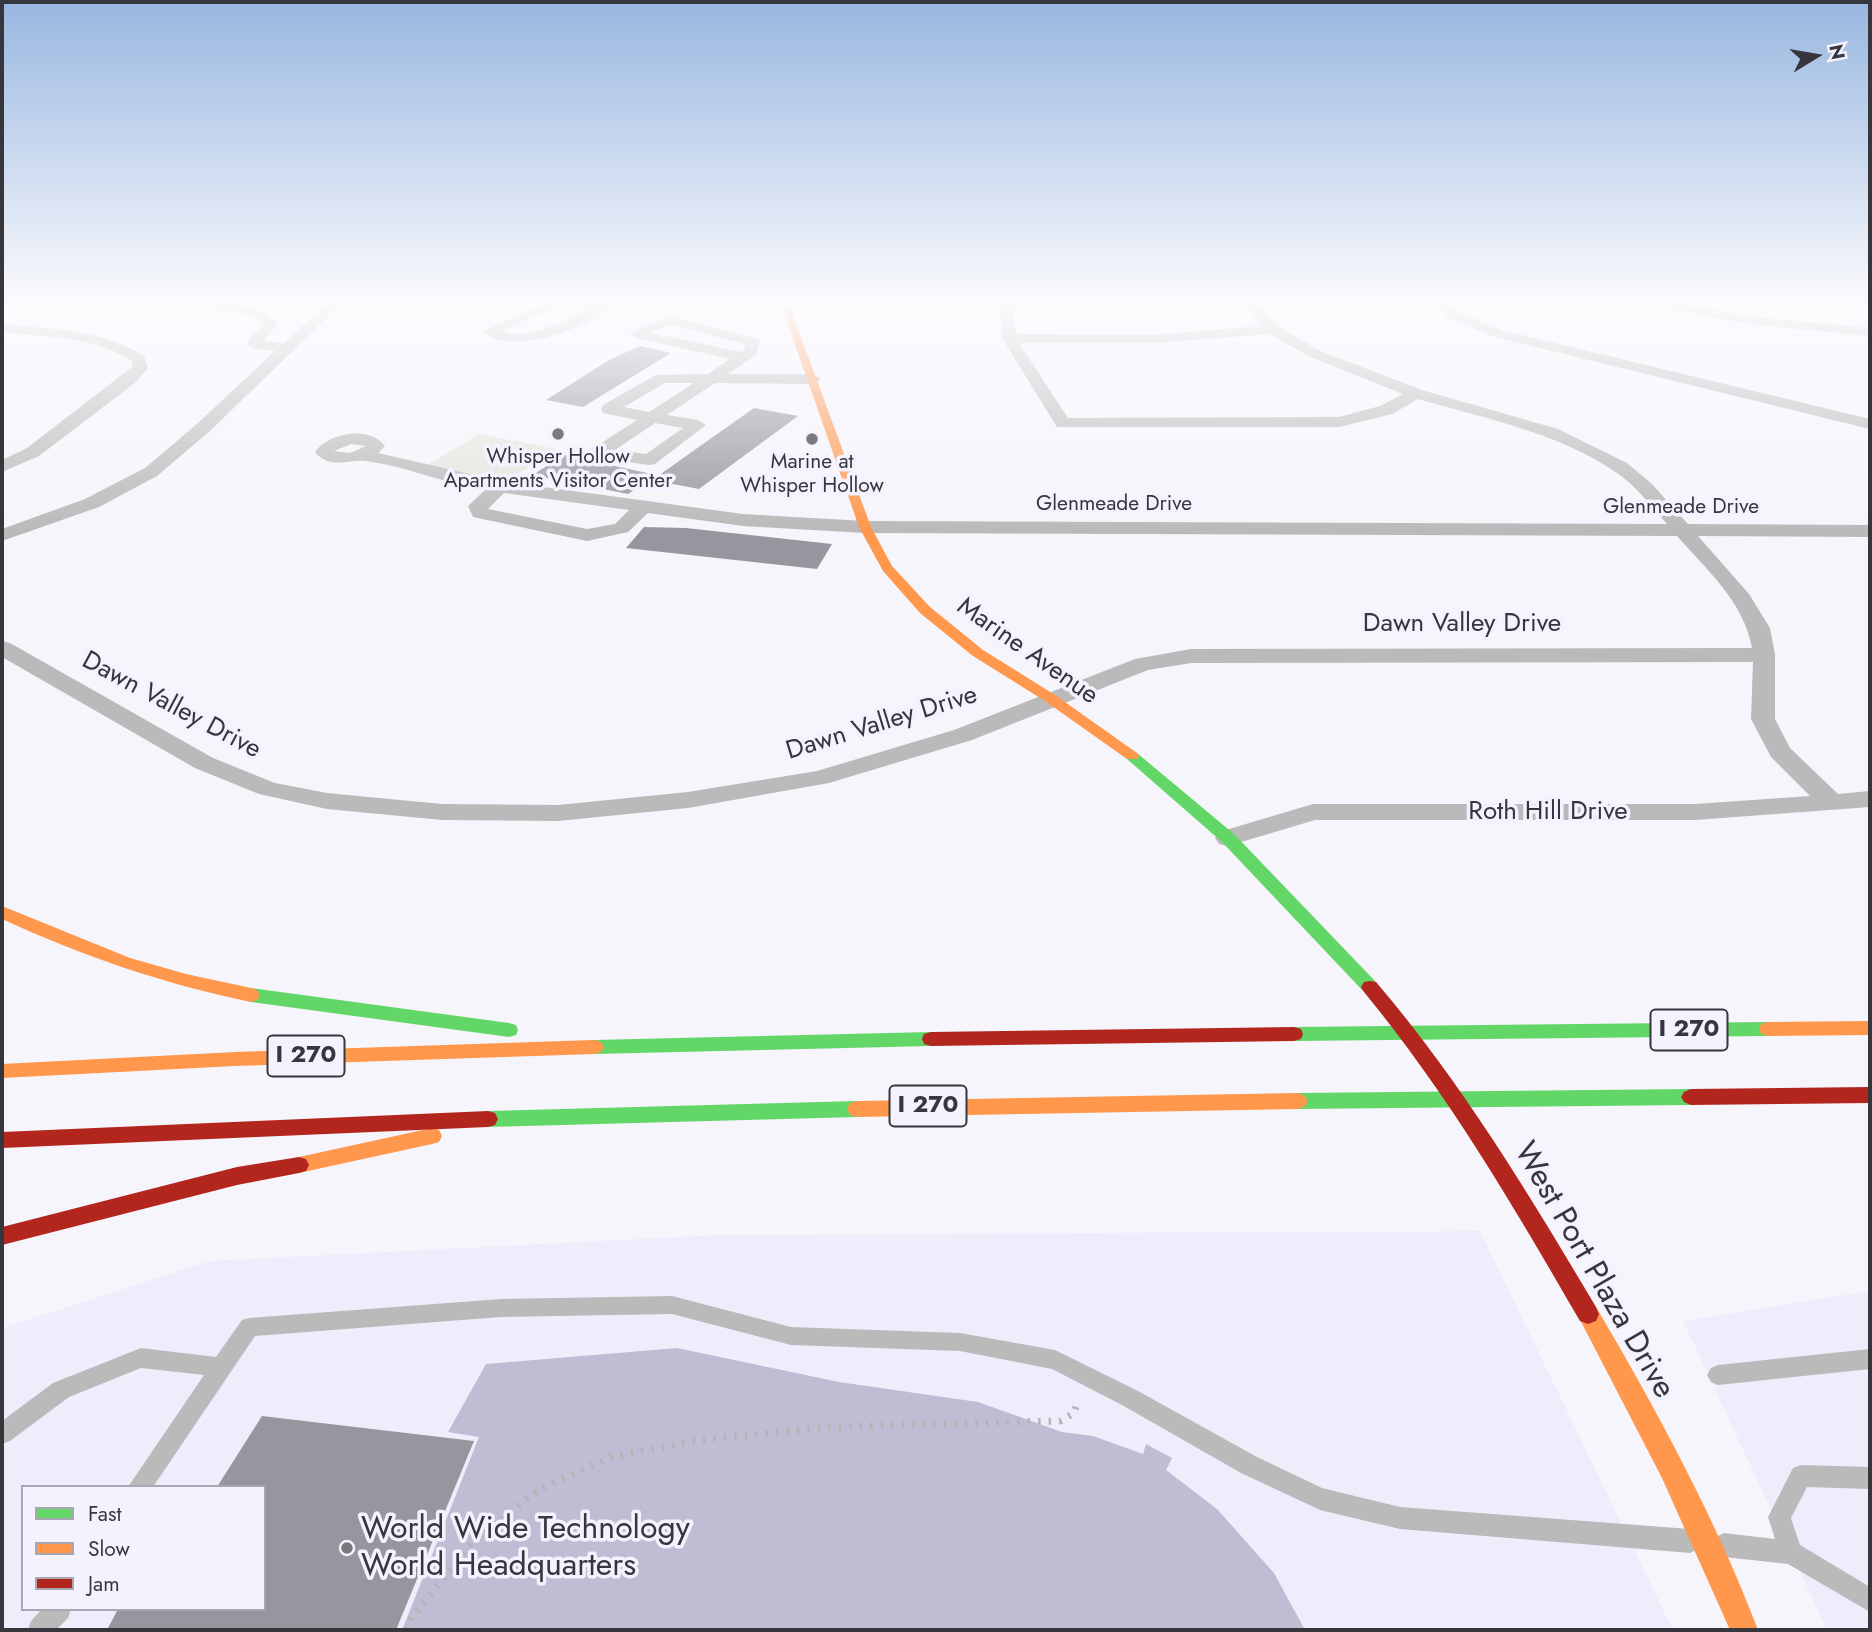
<!DOCTYPE html>
<style>
body{margin:0}
#map{position:relative;width:1872px;height:1632px;overflow:hidden;background:#f6f5fb;font-family:Jost,sans-serif}
canvas{display:block}
.frame{position:absolute;inset:0;border:4px solid #37363d;pointer-events:none}
.legend{position:absolute;left:21px;top:1485px;width:245px;height:126px;box-sizing:border-box;background:#f4f2fe;border:2px solid #a8a7b1;margin:0;padding:9px 12px;list-style:none;font-size:21px;color:#37363d}
.legend li{display:flex;align-items:center;gap:14px;height:35px}
.legend b{width:35px;border:2px solid #a8a7b1}
.north{position:absolute;left:1781px;top:21px;width:70px;height:70px;-webkit-text-stroke:5px #f4f2fe;paint-order:stroke;rotate:79deg;font-size:19px;font-weight:700;line-height:28px;text-align:center;color:#37363d}
.north::after{content:'';display:block;margin:auto;width:24px;height:32px;background:#37363d;clip-path:polygon(50% 0,100% 100%,50% 72%,0 100%)}
</style>
<div id="map">
<canvas width="1872" height="1632"></canvas>
<div class="frame"></div>
<ul class="legend">
<li><b style="height:9px;background:#63d668"></b>Fast</li>
<li><b style="height:9px;background:#ff974d"></b>Slow</li>
<li><b style="height:9px;background:#b3261e"></b>Jam</li>
</ul>
<div class="north">N</div>
</div>
<script>
const context = document.querySelector('canvas').getContext('2d');
context.lineJoin = 'round';
function fill(path, color) {
  context.fillStyle = color;
  context.fill(path, 'evenodd');
}
function trace(path, color, width, dash) {
  context.strokeStyle = color;
  context.lineWidth = width;
  context.lineCap = dash ? 'butt' : 'round';
  context.setLineDash(dash || []);
  context.stroke(path);
}
function write(font, color, halo, rows, align = 'center') {
  context.font = font + ' Jost,sans-serif';
  context.lineWidth = 7;
  context.setLineDash([]);
  context.textBaseline = 'middle';
  context.strokeStyle = halo;
  context.fillStyle = color;
  for (const [text, x, y, turn = 0] of rows) {
    context.save();
    context.translate(x, y);
    context.rotate((+turn || 0) * Math.PI / 180);
    context.textAlign = isNaN(turn) ? turn : align;
    if (halo) context.strokeText(text, 0, 0);
    context.fillText(text, 0, 0);
    context.restore();
  }
}
fill(new Path2D(`
 M1480,1231L1673,1630H2V1328L210,1261L717,1235ZM23,1487H264V1609H23Z
 M1870,1291V1630H1827L1683,1321Z`), '#efedfc');
fill(new Path2D(`
 M479,434L556,449L504,483L425,466Z`), '#e3e7de');
fill(new Path2D(`
 M677,1348L839,1382L978,1402L1062,1432L1093,1436L1143,1454L1146,1444L1172,1458L1166,1470L1217,1509L1274,1573L1305,1630H402L479,1437L448,1432L486,1364Z`), '#c0bcd4');
fill(new Path2D(`
 M640,346L671,353L583,407L546,400L609,360Z
 M754,408L798,416L699,489L652,480Z
 M565,455L656,475L628,494L532,475Z
 M644,527L686,528L832,544L817,569L626,548Z
 M262,1416L474,1441L396,1630H107L118,1609H264V1487H217Z`), '#97969e');
trace(new Path2D(`
 M407,1630L411,1619L471,1543L541,1488L612,1457L694,1441L827,1427L1060,1421L1074,1413L1077,1403`), '#b3b4b4', 7, [2.5, 8]);
fill(new Path2D(`
 M672,1296L791,1327L960,1333L1055,1350L1138,1391L1257,1457L1322,1488L1400,1507L1690,1529L1698,1533L1702,1541L1698,1549L1690,1553L1400,1529L1320,1510L1241,1473L1122,1405L1052,1369L960,1351L791,1345L672,1314L501,1317L255,1336L153,1487H128L204,1375L141,1368L69,1397L10,1441L2,1444V1421L53,1383L141,1348L216,1357L242,1320L249,1318L501,1299Z
 M1870,1349V1369L1718,1385L1711,1382L1707,1375L1711,1368L1718,1365Z
 M1801,1465L1870,1467V1489L1807,1487L1791,1518L1800,1545L1870,1587V1612L1788,1564L1724,1557L1716,1553L1712,1545L1716,1537L1724,1533L1775,1539L1768,1517L1793,1468Z
 M42,1609H71L68,1618L56,1630H28L31,1621Z`), '#bababa');
fill(new Path2D(`
 M188,302C217,302 258,300 278,324L264,341L284,343L328,302H343L210,431L157,476L99,507L2,541V529L85,499L145,468L198,423L275,351L253,348L246,344L263,324L253,316L195,306Z
 M549,302H568L501,331C530,342 565,319 591,308L584,302H601L609,308C588,329 506,357 482,331Z
 M999,302H1013L1016,334L1154,335L1261,326L1244,302H1258L1278,326L1318,350L1422,390L1558,429L1627,463L1652,484L1688,524L1870,525V537L1698,536L1749,594L1770,628L1775,655V719L1790,748L1838,794L1870,791V807L1695,820H1315L1228,846L1219,844L1215,838L1219,832L1313,804H1695L1810,796L1771,757L1751,719L1753,662L1191,663L1148,670L972,740L829,783L688,808L558,821L442,820L327,809L259,794L195,768L2,657V641L10,643L213,758L275,783L327,793L442,804L558,805L688,792L817,771L954,730L1135,659L1191,649L1752,648C1744,602 1707,570 1677,536L865,533L743,526L648,513L628,532L587,541L473,517L468,506L485,490C445,484 406,466 366,461C348,459 330,470 315,452C328,433 370,425 385,446L378,453L500,481L743,514L865,521L1667,524C1651,506 1635,484 1614,471C1556,432 1483,418 1418,399L1392,414L1339,427H1057L1002,338ZM1270,334L1308,356L1403,394L1380,406L1339,417L1068,418L1019,343H1154ZM351,444L366,446L350,453L334,451ZM504,493L629,510L615,524L587,529L488,509Z
 M1432,302H1447L1457,311L1501,330L1870,419V429L1491,336L1447,317Z
 M1642,302H1672L1756,317L1870,328V336L1756,325L1649,306Z
 M669,316L758,339L760,342L756,355L728,374H813L821,379L813,384L715,383L667,415L698,420L706,425L655,464L649,465L592,457L589,453L592,449L637,420L603,413L601,409L603,405L656,375L708,374L730,359L636,338L629,334ZM670,325L745,344L744,350L741,352L651,333ZM665,383H694L649,412L624,407ZM655,423L683,428L646,454L615,450Z
 M2,324C50,329 102,329 144,356L148,368L136,382L39,456L2,472V460L27,448L132,367V361C94,336 45,337 2,332Z`), '#bababa');
fill(new Path2D(`
 M1132,752L1137,753L1234,834L1376,982L1379,987L1376,992H1364L1222,842L1127,759L1125,756L1127,753Z
 M251,988L509,1023L516,1025L518,1030L516,1035L509,1037L251,1002L245,1000L242,995L245,990Z
 M1768,1022L1775,1024L1777,1029L1775,1034L1768,1036L1294,1041L1287,1039L1285,1034L1287,1029L1294,1027Z
 M931,1032L938,1034L940,1039L938,1044L931,1046L594,1054L587,1052L584,1047L587,1042L594,1040Z
 M1691,1089L1698,1092L1701,1097L1698,1102L1691,1105L1298,1109L1291,1106L1288,1101L1291,1096L1298,1093Z
 M857,1101L864,1103L867,1109L864,1115L857,1117L488,1127L481,1125L478,1119L481,1113L488,1111Z`), '#63d668');
fill(new Path2D(`
 M780,302H788L871,527L892,566L930,607L983,650L1055,695L1137,753L1139,756L1137,759H1127L1045,701L973,656L920,613L883,571L859,527Z
 M2,906L130,958L186,974L251,988L257,990L260,995L257,1000L251,1002C164,984 82,956 2,919Z
 M1870,1021V1035L1768,1036L1761,1034L1759,1029L1761,1024L1768,1022Z
 M594,1040L601,1042L604,1047L601,1052L594,1054L235,1066L2,1078V1064L235,1052Z
 M1298,1093L1305,1096L1308,1101L1305,1106L1298,1109L857,1117L850,1115L847,1109L850,1103L857,1101Z
 M432,1128L439,1130L442,1136L439,1142L432,1144L299,1173L292,1171L289,1165L292,1159L299,1157Z
 M1588,1304L1596,1307C1655,1407 1717,1521 1758,1630H1730L1662,1478L1577,1314L1580,1307Z`), '#ff974d');
fill(new Path2D(`
 M1370,981L1376,982C1462,1083 1529,1194 1596,1307L1599,1314L1596,1321L1588,1324L1580,1321C1514,1207 1448,1094 1364,992L1361,987L1364,982Z
 M1294,1027L1301,1029L1303,1034L1301,1039L1294,1041L931,1046L924,1044L922,1039L924,1034L931,1032Z
 M1870,1087V1103L1691,1105L1684,1102L1681,1097L1684,1092L1691,1089Z
 M488,1111L495,1113L498,1119L495,1125L488,1127L2,1148V1132Z
 M299,1157L306,1159L309,1165L306,1171L299,1173L237,1185L2,1245V1227L237,1167Z`), '#b3261e');
const sky = context.createLinearGradient(0, 0, 0, 530);
sky.addColorStop(0, '#98b7e0');
sky.addColorStop(0.57, '#fbfafd');
sky.addColorStop(1, '#fbfafd00');
context.fillStyle = sky;
context.fillRect(0, 0, 1872, 530);
for (const [x, y, r, color] of [
 [558,434,7,"#7a7980"],
 [812,439,7,"#7a7980"],
 [347,1548,7,"#7a7980"]
]) {
  const dot = new Path2D();
  dot.arc(x, y, r, 0, 2 * Math.PI);
  context.fillStyle = color;
  context.fill(dot);
  trace(dot, '#f4f2fe', 2.5);
}
write('21px', '#37363d', '#f4f2fe', [
 ["Whisper Hollow",558,458],
 ["Apartments Visitor Center",558,482],
 ["Marine at",812,463],
 ["Whisper Hollow",812,487]
]);
write('21px', '#37363d', '#f4f2fe', [
 ["Glenmeade Drive",1114,505],
 ["Glenmeade Drive",1681,508]
]);
for (const [x, y, w] of [
 [1689,1030,77],
 [306,1056,77],
 [928,1106,77]
]) {
  const box = new Path2D();
  box.roundRect(x - w / 2, y - 20.5, w, 41, 5);
  context.fillStyle = '#f4f2fe';
  context.fill(box);
  trace(box, '#37363d', 2);
}
write('bold 24px', '#37363d', null, [
 ["I 270",1689,1030],
 ["I 270",306,1056],
 ["I 270",928,1106]
]);
write('26px', '#37363d', '#f4f2fe', [
 ["Dawn Valley Drive",1462,625],
 ["Marine Avenue",1027,652,35],
 ["Dawn Valley Drive",171,706,28],
 ["Dawn Valley Drive",882,724,-17],
 ["Roth Hill Drive",1548,813]
]);
write('32px', '#37363d', '#f4f2fe', [
 ["West Port Plaza Drive",1593,1271,60]
]);
write('32px', '#37363d', '#f4f2fe', [
 ["World Wide Technology",361,1530],
 ["World Headquarters",361,1567]
], 'left');
</script>
